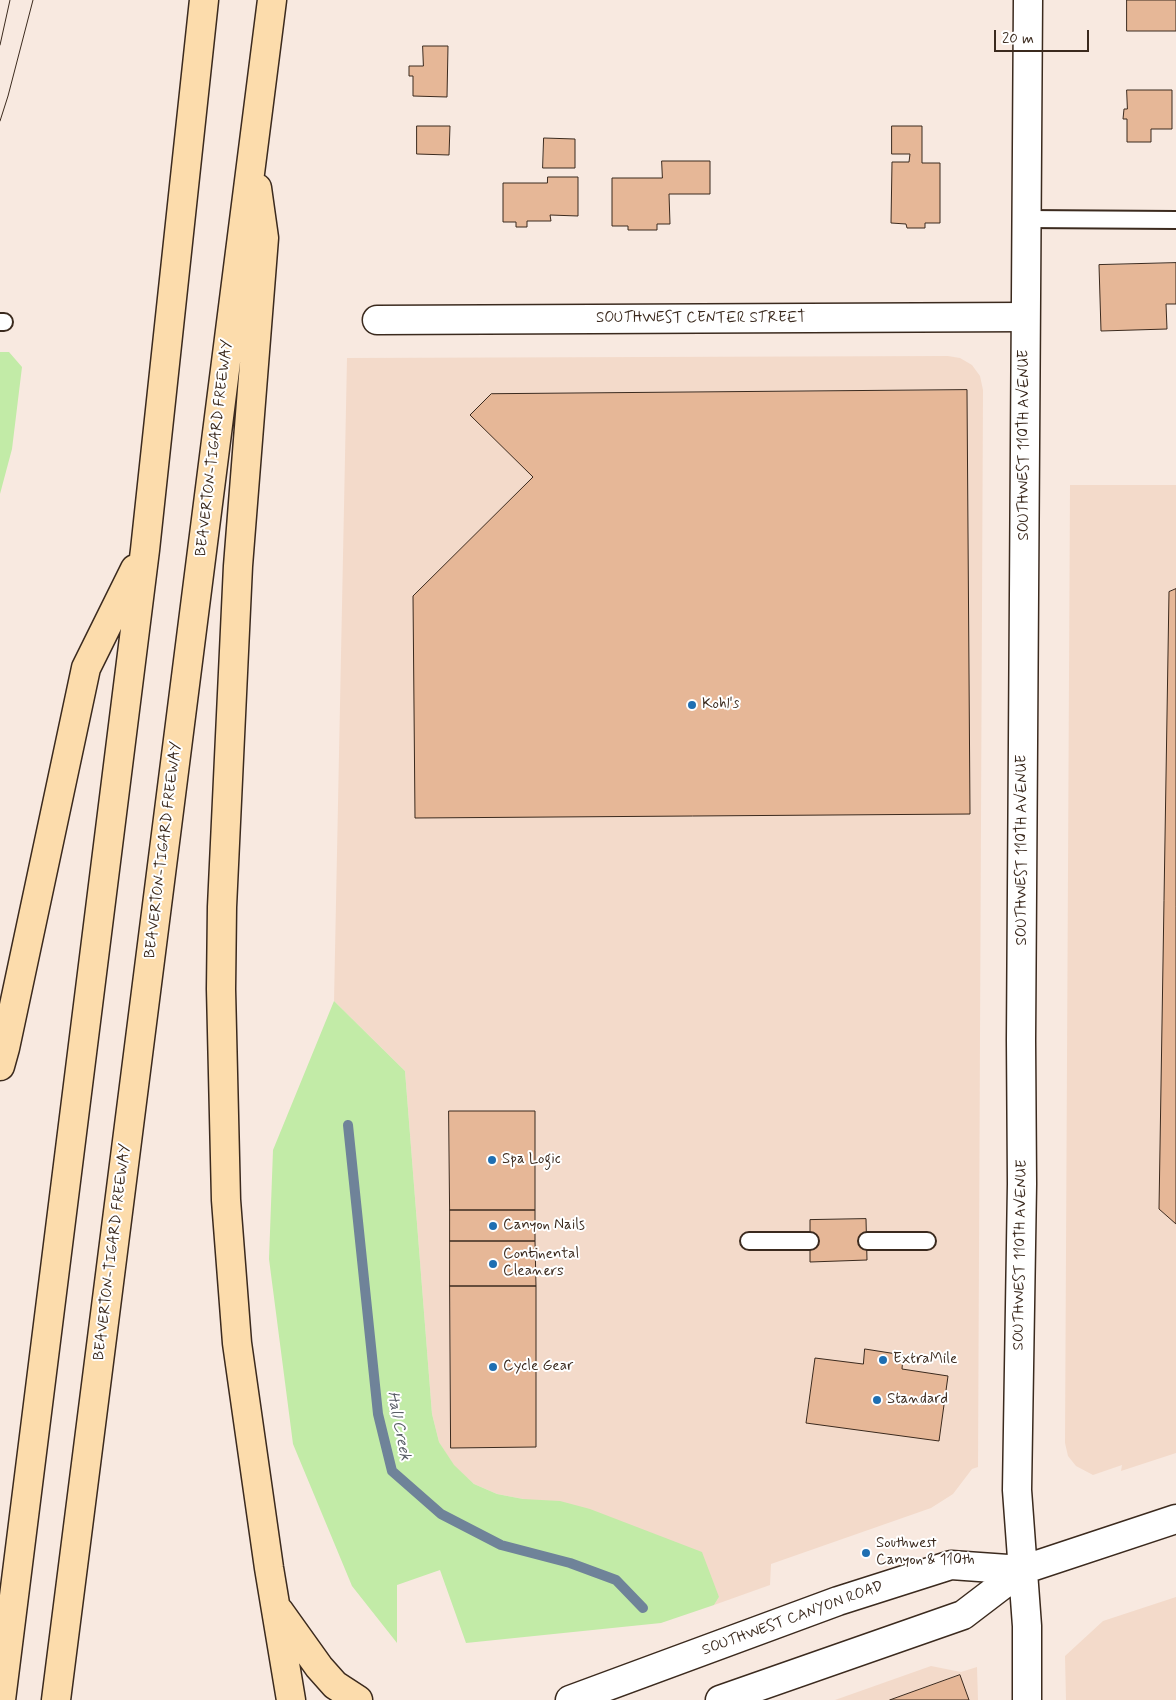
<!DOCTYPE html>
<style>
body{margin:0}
#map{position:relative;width:1176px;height:1700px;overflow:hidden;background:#f8e9e0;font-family:Mynerve,sans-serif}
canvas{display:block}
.scale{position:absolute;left:994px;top:30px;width:95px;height:22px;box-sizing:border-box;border:2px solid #3b2a1e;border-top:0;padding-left:6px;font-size:15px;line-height:18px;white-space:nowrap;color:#3b2a1e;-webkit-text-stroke:4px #fff;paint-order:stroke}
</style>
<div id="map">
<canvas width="1176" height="1700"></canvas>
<div class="scale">20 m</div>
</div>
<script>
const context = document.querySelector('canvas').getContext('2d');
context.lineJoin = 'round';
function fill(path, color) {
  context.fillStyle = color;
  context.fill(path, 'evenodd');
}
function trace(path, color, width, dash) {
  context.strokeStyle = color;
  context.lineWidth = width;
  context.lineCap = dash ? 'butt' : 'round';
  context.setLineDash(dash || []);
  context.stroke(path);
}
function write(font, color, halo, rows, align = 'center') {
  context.font = font + ' Mynerve,sans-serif';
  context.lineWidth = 4;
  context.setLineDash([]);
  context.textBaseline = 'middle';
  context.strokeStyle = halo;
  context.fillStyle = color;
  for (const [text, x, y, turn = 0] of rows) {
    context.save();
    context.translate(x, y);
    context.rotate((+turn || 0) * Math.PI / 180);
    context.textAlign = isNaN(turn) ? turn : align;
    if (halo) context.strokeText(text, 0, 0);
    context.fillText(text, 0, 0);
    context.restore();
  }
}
fill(new Path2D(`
 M948,356L960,358L972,365L980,376L983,390L978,1467L972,1469L953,1494L931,1508L771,1564L770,1585L714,1605L719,1597L523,1499L497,1494L474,1484L453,1465L439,1442L432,1414L405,1071L334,1001L347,358Z
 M1070,485H1176V1453L1121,1471L1122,1465L1093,1475L1076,1466L1068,1456L1065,1443Z
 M1176,1597V1700H1066L1065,1656L1103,1621Z
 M931,1666L961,1672L977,1667L978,1700H835Z`), '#f3daca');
fill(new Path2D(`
 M0,352H9L22,367L12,449L0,494Z
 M334,1001L405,1071L432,1414L439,1442L454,1465L474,1484L497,1494L523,1499L560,1501L590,1509L702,1552L719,1597L714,1605L661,1623L466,1643L440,1570L397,1585V1643L352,1586L293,1444L269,1259L273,1150Z`), '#c2eba7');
trace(new Path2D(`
 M348,1125L378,1414L392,1471L441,1514L501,1545L570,1563L616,1580L643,1608`), '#6f8399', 10);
const building = new Path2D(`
 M1127,0H1176V31H1127Z
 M423,46H448L447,97L413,96V76H409V66H423Z
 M1127,90H1172V129H1151V142H1127V119H1123L1124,109H1127Z
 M417,126H450L449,155L417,154Z
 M892,126H922V163H940V223H925V228H907L906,224L891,223L892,162H909L910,154H892Z
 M544,138L575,139V168H543Z
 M662,161H710V194H669L670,224H657V230H628V226H612V178H662Z
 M548,177H578V216L550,215L551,221H527V227H516V222H503V183H547Z
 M1176,263V304H1166L1167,329L1101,331L1099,265Z
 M967,390L970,814L415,818L413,596L533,477L470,415L491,394Z
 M1176,589V1224L1159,1209L1169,592Z
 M449,1111H535V1210H450Z
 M450,1210H535V1241H450Z
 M866,1219L867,1260L810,1262V1220Z
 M450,1241H535L536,1286H450Z
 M450,1286H536V1447L451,1448Z
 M865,1349L903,1355L902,1369L948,1376L939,1441L806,1423L815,1358L863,1364Z
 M960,1675L969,1700H890Z`);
fill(building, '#e6b797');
trace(building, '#3b2a1e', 1);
const lane = new Path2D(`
 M1026,219L1176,220
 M0,322H4
 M749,1241H810
 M867,1241H927`);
const street = new Path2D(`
 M377,320L1025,317`);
const secondary = new Path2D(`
 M570,1700L838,1601L951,1565L1022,1570
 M720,1700L963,1615L1022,1570L1176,1519
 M1027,1700V1626L1017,1490L1022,1184L1021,1040L1028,0`);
const highway = new Path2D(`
 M257,188L264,238L238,566L222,907L221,989L226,1200L237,1343L269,1568L291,1700
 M0,1066L5,1048L86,668L135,569
 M279,1611L319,1667L335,1685L358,1700
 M1,1700L145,550L204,0
 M56,1700L272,0`);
trace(lane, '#3b2a1e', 20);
trace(street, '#3b2a1e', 31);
trace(secondary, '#3b2a1e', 31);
trace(highway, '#3b2a1e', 31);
trace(lane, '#fff', 16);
trace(street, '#fff', 28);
trace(secondary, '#fff', 28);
trace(highway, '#fcdcac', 28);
trace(new Path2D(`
 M0,45L10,0
 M0,121L8,96L33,0`), '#3b2a1e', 1);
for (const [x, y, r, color] of [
 [692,705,5,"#1f6fb2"],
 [492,1160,5,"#1f6fb2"],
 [493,1226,5,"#1f6fb2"],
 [493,1264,5,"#1f6fb2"],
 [883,1360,5,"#1f6fb2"],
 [493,1367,5,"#1f6fb2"],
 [877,1400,5,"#1f6fb2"],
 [866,1553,5,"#1f6fb2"]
]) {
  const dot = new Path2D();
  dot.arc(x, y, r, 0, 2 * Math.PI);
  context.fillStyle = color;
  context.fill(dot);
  trace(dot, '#fff', 2);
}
write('15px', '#3b2a1e', '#fff', [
 ["SOUTHWEST CENTER STREET",701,319],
 ["SOUTHWEST 110TH AVENUE",1025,445,-90],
 ["BEAVERTON-TIGARD FREEWAY",215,448,-83],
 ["BEAVERTON-TIGARD FREEWAY",164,850,-83],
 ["SOUTHWEST 110TH AVENUE",1023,850,-90],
 ["BEAVERTON-TIGARD FREEWAY",113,1252,-83],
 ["SOUTHWEST 110TH AVENUE",1021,1255,-89],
 ["SOUTHWEST CANYON ROAD",793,1619,-20]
]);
write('15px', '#3b2a1e', '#fff', [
 ["Kohl's",702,705],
 ["Spa Logic",502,1160],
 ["Canyon Nails",503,1226],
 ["Continental",503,1255],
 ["Cleaners",503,1272],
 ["ExtraMile",893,1360],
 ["Cycle Gear",503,1367],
 ["Standard",887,1400],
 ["Southwest",876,1544],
 ["Canyon & 110th",876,1561]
], 'left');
write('italic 16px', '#595e66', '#fff', [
 ["Hall Creek",398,1426,79]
]);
</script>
